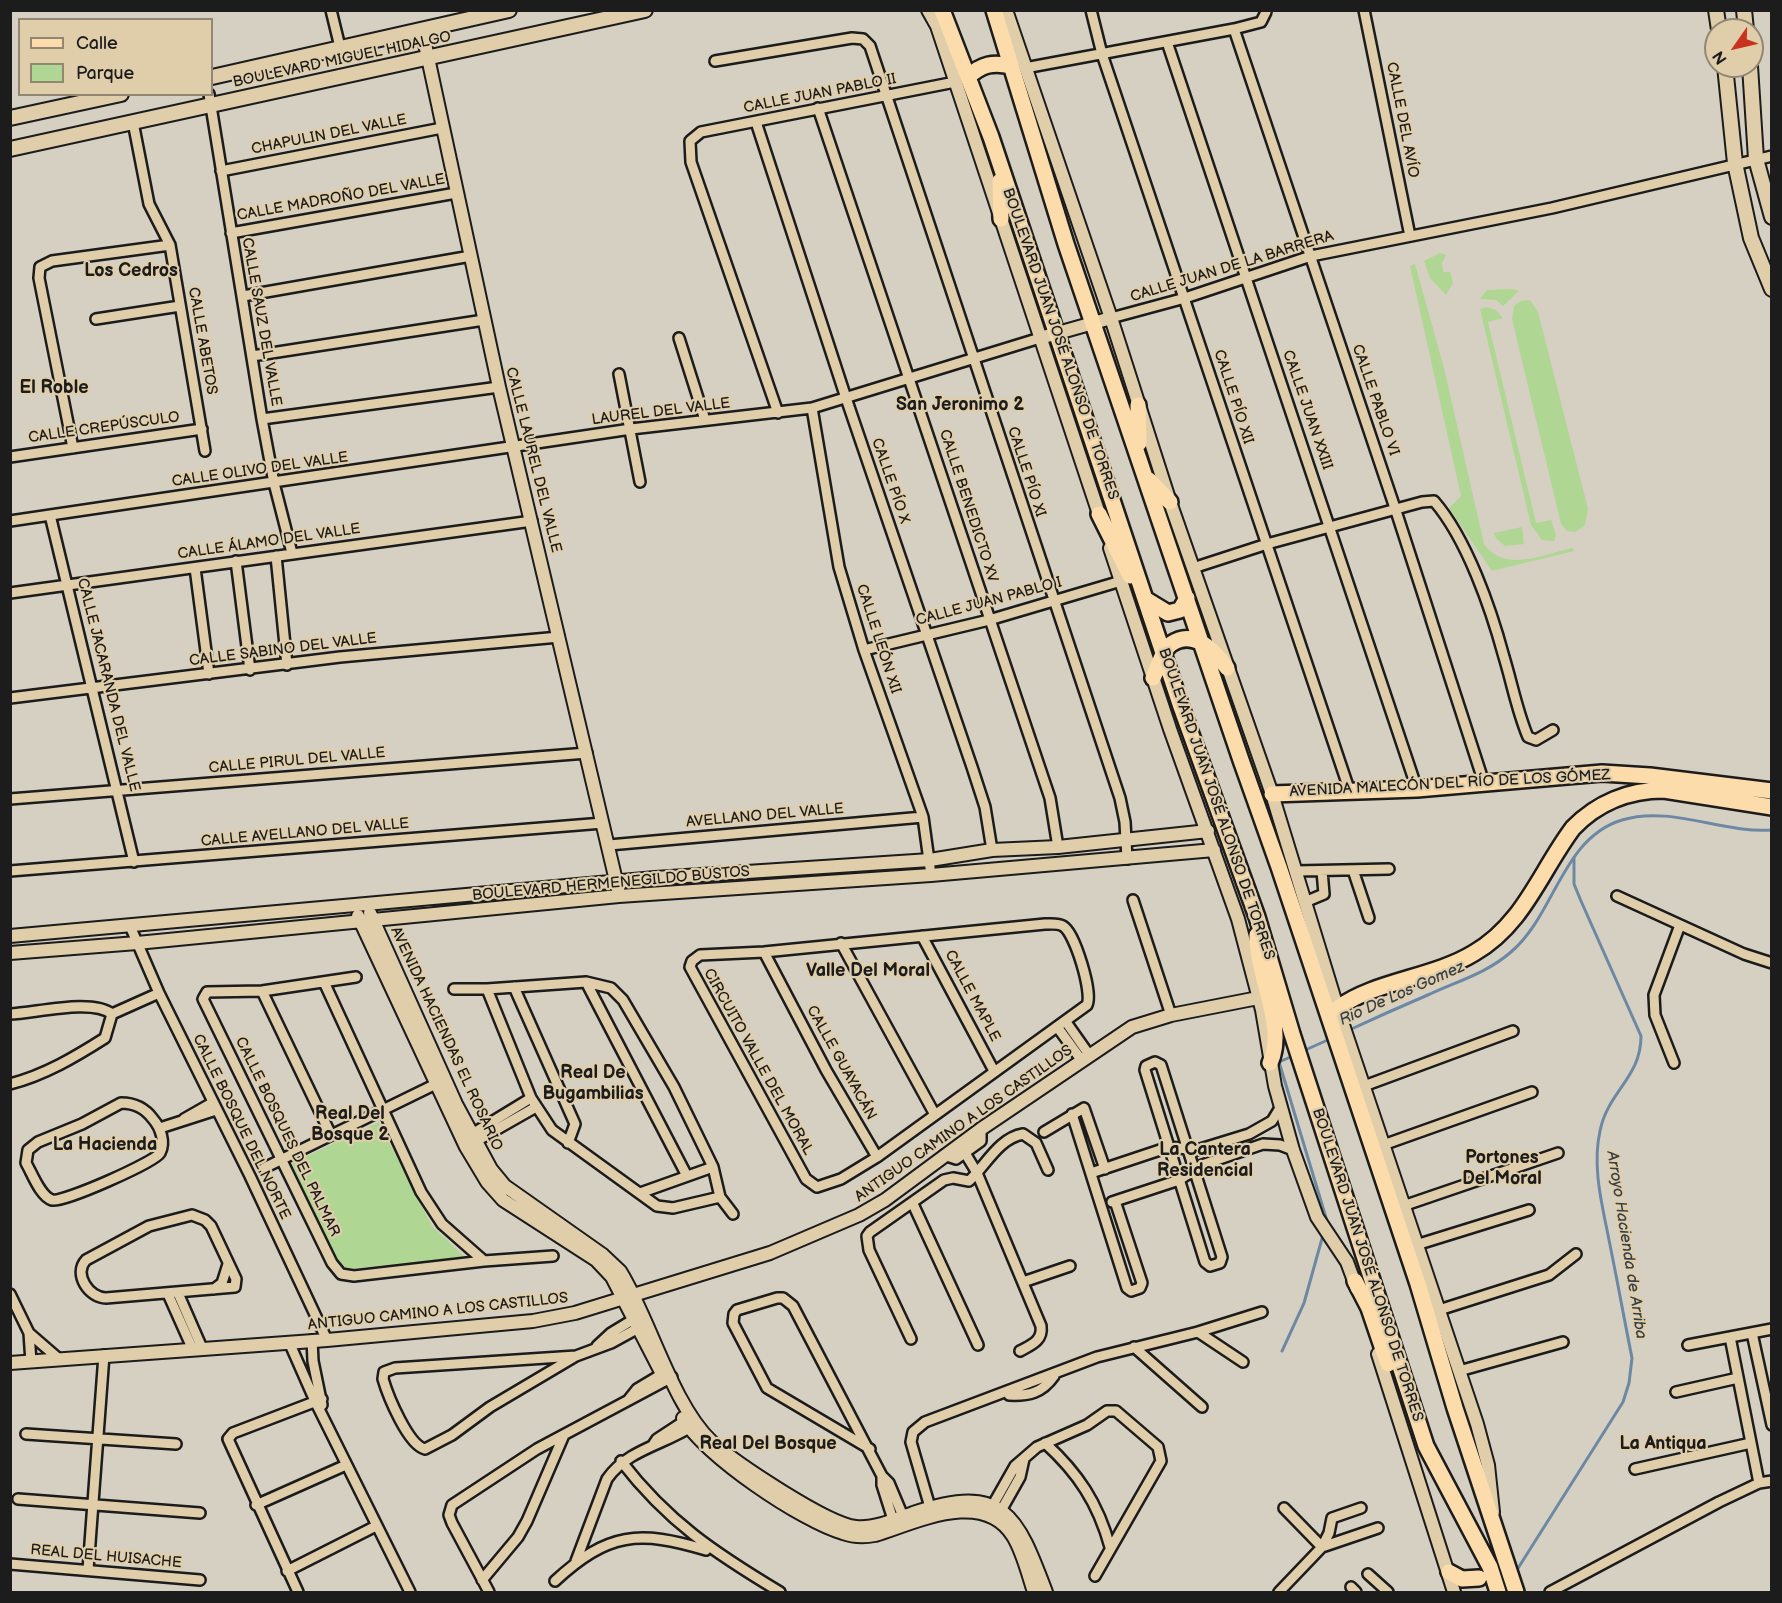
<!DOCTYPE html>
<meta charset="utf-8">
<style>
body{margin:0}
#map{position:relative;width:1782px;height:1603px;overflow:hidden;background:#d6d0c3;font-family:"Balsamiq Sans",sans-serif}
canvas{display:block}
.frame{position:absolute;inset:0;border:12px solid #1c1c1c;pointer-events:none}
.legend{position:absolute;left:18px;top:18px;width:195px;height:78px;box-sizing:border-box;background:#e0ceab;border:2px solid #928772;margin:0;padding:8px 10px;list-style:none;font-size:18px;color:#1c1c1c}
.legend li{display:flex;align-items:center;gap:12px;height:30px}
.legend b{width:30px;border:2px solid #928772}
.north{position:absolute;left:1704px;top:18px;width:60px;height:60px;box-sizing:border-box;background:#e0ceab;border:2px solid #928772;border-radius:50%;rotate:236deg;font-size:16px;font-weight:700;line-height:24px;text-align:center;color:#1c1c1c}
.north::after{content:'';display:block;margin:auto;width:21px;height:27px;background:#c8321e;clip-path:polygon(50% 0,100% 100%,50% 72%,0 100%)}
</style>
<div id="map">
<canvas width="1782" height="1603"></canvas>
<div class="frame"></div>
<ul class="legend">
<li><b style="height:8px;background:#fddcac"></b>Calle</li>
<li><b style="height:16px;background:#afd693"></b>Parque</li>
</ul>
<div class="north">N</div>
</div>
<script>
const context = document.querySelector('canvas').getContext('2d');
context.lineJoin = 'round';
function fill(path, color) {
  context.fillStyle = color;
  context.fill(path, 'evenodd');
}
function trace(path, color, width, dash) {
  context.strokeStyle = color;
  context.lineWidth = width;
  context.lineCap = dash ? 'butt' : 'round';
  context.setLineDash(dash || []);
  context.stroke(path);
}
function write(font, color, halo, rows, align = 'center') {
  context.font = font + ' "Balsamiq Sans",sans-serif';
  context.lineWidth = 4.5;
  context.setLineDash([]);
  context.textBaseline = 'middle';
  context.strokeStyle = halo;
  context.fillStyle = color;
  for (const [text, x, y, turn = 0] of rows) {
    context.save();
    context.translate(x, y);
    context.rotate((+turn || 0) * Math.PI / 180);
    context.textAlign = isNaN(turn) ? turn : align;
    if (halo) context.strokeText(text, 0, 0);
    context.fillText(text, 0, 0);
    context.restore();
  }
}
fill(new Path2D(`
 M1440,253L1446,255L1442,263L1443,272H1450L1453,283L1446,295L1430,278L1424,261Z
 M1415,264L1444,368L1484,544C1505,573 1542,555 1572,548L1574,551L1492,571L1449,508L1461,496L1410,266Z
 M1512,289L1519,291L1503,306L1496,300L1480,299L1487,290Z
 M1530,300L1538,312L1588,509L1585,525L1575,532L1567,531L1561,524L1512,319L1514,306L1521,301Z
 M1487,307L1496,310L1503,318L1488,322L1536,523L1551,520L1556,535L1554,541L1542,540L1531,525L1480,309Z
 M1522,527L1524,544L1505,546L1496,538L1494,533Z
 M379,1122L432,1226L466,1258L343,1269L290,1164Z`), '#afd693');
trace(new Path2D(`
 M1347,1031C1375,1018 1402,1006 1430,994C1458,981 1487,973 1511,952C1555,915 1562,838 1622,820C1671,805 1723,834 1772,830
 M1303,1051L1330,1039
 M1295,1055L1279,1062L1327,1221L1326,1226
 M1282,1351L1304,1303L1323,1235
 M1515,1573L1623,1402L1629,1383L1632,1358C1624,1318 1617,1279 1609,1240C1602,1204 1592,1167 1600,1131C1608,1091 1641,1078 1641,1036L1581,901L1574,884V858`), '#6c88a3', 3);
const minor = new Path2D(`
 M331,10L340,47
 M1091,10L1102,54L1350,792
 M1364,10L1410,236
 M1234,29L1396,511L1484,783
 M1167,42L1417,789
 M715,61L852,38L863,39L870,46L1120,798L1125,822L1127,859
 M1025,68L1234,29L1261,22L1266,12
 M209,94L262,419L274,483L292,553
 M818,108L1050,798L1058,847
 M133,122L149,204L170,245L205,451
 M756,122L846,398L972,767L985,807L992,850
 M221,171L442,128
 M231,233L456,193
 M243,296L471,256
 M1111,318L1185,298L1311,256L1552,208L1772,156
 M96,319L180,306
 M679,338L705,420
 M252,356L484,320
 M619,374L640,482
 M812,408L839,567L864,650L923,817L931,875
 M778,413L691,162L690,141L701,132L955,82
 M262,419L499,387
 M73,448L39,278L40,267L52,261L170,245
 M10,457L202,429
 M50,515L134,862
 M10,521L631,429L812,408L1040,338
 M276,556L287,665
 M236,561L250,670
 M195,568L209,674
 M1193,568L1267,544L1422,502L1434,501C1467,539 1491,609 1504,657C1512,683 1517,711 1528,737L1536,740L1553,730
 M10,593L532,521
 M864,650L989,620L1121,581
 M10,698L340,657L559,637
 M10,799L587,753
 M609,845L923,817
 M1353,870L1369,918
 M10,871L603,823
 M1296,871L1389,869
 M1617,896L1744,954L1772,963
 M1133,900L1171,1015
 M1305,902L1324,894L1322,871
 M1045,924C1051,924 1058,923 1063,926C1075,933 1093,993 1087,1005L877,1157L841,1179L817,1187L806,1179L690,967L692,961L700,955L764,952Z
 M130,926L159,993L250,1176L327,1340
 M922,936L994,1071
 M841,943L934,1113
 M764,952L826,1070L877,1157
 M356,977L262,991L207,992L203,999L332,1263L341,1274L354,1276L484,1261L553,1256
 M324,982L421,1192L442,1224L484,1261
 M586,982L611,988L623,1000L674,1087L713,1167L720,1197L673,1208L657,1206L552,1130L531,1098L487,989Z
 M586,982L687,1176
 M514,987L575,1124L568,1143
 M454,989H487
 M262,991L331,1135
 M10,1014C36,1013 92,998 112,1014
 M112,1014L159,993
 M1066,1022L1090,1056
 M1058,1028L1082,1061
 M1155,1062L1161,1065L1222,1257L1220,1263L1210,1266L1205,1262L1145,1070L1146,1066Z
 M1674,1063L1655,1015L1654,995L1680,925
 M10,1084C45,1075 75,1057 105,1038L112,1014
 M1364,1086L1513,1031
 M121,1103C134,1103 145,1108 153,1119C160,1127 166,1142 160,1153C155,1162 63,1203 52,1200C40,1196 32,1173 26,1163L28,1150L38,1142L82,1124Z
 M1072,1114L1127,1288L1131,1291L1140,1288L1142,1283L1115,1201
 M184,1119L212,1103
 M160,1128L216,1110
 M1044,1132L1084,1108L1105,1169
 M467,1137L531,1098
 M471,1144L536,1107
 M1383,1145L1532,1092
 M965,1153L977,1173L1041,1326C1043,1341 1031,1345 1020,1351
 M944,1155L956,1159L981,1141V1129
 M264,1168L440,1082
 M1091,1173L1169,1147L1197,1150L1249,1134L1272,1121L1280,1108
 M640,1193L713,1167
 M720,1197L733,1214
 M1112,1202L1179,1180L1202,1165L1263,1144L1280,1145L1293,1150
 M913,1204L978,1345
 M1403,1206L1558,1153
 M192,1215L205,1220L211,1226L236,1279L235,1287L106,1298C89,1298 73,1274 86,1260L149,1226Z
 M1416,1245L1529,1210
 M1023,1282L1070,1266
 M214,1289L222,1283L228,1264
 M178,1293L202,1348
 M10,1294L29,1333L31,1362
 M168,1294L193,1350
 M1439,1310L1549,1275L1576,1254
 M1198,1332L1243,1362
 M29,1333L59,1359
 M1752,1333L1772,1425
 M1730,1337L1759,1483
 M911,1339L869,1250L867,1236L870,1232L944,1180L953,1178L969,1181C986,1165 999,1138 1023,1134L1036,1143L1048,1170
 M312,1340L313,1361L322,1405
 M289,1342L315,1401L410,1592
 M1688,1345L1772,1329
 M597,1346L611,1333L639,1316
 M1134,1347L1202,1407
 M576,1356L395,1368L384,1372L383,1379C388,1396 408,1445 425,1449L452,1435L490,1407L576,1356L611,1343L642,1326
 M1459,1371L1563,1342
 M1676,1392L1738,1378
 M1009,1395C1029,1396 1042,1393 1054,1376
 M629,1399L637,1389L667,1371
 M26,1434L176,1444
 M1045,1443C1078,1473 1098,1503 1110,1547
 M653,1445L657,1439L689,1418
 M870,1449L767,1388L733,1323L734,1314L737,1310L777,1298H783L793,1306L882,1476L889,1483L905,1521
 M621,1461C668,1522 715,1553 780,1592
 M1635,1469L1751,1443
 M882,1476V1485L895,1526
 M18,1499L200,1513
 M256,1505L346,1465
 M1284,1508L1322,1547L1378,1528
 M990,1510L1015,1466L1037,1447L1087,1425L1107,1411H1116L1158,1447L1161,1461L1095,1576
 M932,1514L911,1442L913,1432L925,1422L1097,1357L1198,1332L1262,1312
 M998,1516L1020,1477L1024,1459
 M576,1561L607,1479C628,1449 664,1445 694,1425
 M10,1564L200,1580
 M88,1570L104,1355
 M287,1571L376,1526
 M1368,1574L1388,1592
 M482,1580L518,1537L527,1521L564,1435
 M555,1581C608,1532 639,1530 706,1550
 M1351,1587L1356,1592
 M298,1592L228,1439L233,1433L322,1399
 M489,1592L452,1523L449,1515L452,1505L537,1449L672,1377
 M1279,1592L1322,1547L1329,1533L1332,1518L1361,1508
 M1550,1592L1719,1502L1759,1483L1772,1481`);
const tertiary = new Path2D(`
 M928,10L937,26L1101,520
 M1006,10L1111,318L1170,502L1272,794L1338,1010L1477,1424L1488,1465L1493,1512
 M422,30L499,387L618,889
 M1040,338L1111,318
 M1110,548L1170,729L1238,919L1262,1010L1275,1086L1293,1150L1317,1217L1347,1262L1357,1289
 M370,913L456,1104L491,1169L505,1186L603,1255L620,1271C650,1319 672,1405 712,1442C736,1463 827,1524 856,1527C874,1529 897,1519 913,1513C1004,1482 1017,1515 1046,1592
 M358,916L466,1147L487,1182L503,1200L596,1260L612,1277L660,1370
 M10,936L655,878L930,860L992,850L1058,847L1208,831
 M10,953L137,943L619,896L931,875L1214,850
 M1378,1354L1454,1592
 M10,1363L327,1340L533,1321L575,1313L770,1253L859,1215L885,1200L981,1129L1132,1027L1171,1015L1258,998
 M683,1418C703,1455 803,1522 843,1533C854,1537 864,1537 875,1535C915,1523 983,1488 1013,1536C1023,1552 1028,1574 1034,1592`);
const secondary = new Path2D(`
 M1716,10L1719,30
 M1744,10L1746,30
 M1725,66L1735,163L1751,238L1772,289
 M1750,66L1756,159L1772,217
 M212,77L509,10
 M10,118L121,94
 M10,149L645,10`);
const primary = new Path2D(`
 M942,10L991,137L1180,704L1257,917L1292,1034L1426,1446L1490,1567L1498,1592
 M994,10L1066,244L1241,760L1279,867L1418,1284L1455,1408L1516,1592
 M968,77C982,64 993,62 1011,66
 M1000,181L1001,219
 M1138,405L1139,443
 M1149,480L1170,502
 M1099,514L1130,576
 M1145,599L1168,613L1180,610L1187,598
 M1153,678C1158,668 1162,650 1171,644C1194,628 1215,651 1227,668
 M1272,794L1417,789L1602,773L1650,776L1772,791
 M1257,935C1256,975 1287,1027 1270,1063
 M1338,1008C1374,981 1433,978 1474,953C1524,924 1540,872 1573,828C1597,803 1629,790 1664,790L1772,807
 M1355,1281L1369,1308L1388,1364
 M1449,1572L1462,1579L1479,1578`);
trace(minor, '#1c1c1c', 14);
trace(tertiary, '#1c1c1c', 16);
trace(secondary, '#1c1c1c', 18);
trace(primary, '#1c1c1c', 20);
trace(minor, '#e0ceab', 9);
trace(tertiary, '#e0ceab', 12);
trace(secondary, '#e0ceab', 14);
trace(primary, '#fddcac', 15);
write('15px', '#1c1c1c', '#e0ceab', [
 ["BOULEVARD MIGUEL HIDALGO",342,60,-12],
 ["CALLE JUAN PABLO II",820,94,-11],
 ["CALLE DEL AVÍO",1402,120,79],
 ["CHAPULIN DEL VALLE",329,135,-11],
 ["CALLE MADROÑO DEL VALLE",341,198,-10],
 ["CALLE JUAN DE LA BARRERA",1232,267,-17],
 ["CALLE SAUZ DEL VALLE",261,322,80],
 ["CALLE ABETOS",202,341,80],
 ["BOULEVARD JUAN JOSÉ ALONSO DE TORRES",1060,344,71],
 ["CALLE PÍO XII",1233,397,72],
 ["CALLE PABLO VI",1375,400,71],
 ["CALLE JUAN XXIII",1307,410,71],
 ["LAUREL DEL VALLE",661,412,-7],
 ["CALLE CREPÚSCULO",104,428,-8],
 ["CALLE LAUREL DEL VALLE",533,460,76],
 ["CALLE OLIVO DEL VALLE",260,470,-8],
 ["CALLE PÍO XI",1026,472,72],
 ["CALLE PÍO X",890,481,71],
 ["CALLE BENEDICTO XV",968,506,72],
 ["CALLE ÁLAMO DEL VALLE",269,542,-8],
 ["CALLE JUAN PABLO I",989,602,-15],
 ["CALLE LEÓN XII",878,639,72],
 ["CALLE SABINO DEL VALLE",283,650,-7],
 ["CALLE JACARANDA DEL VALLE",108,685,76],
 ["CALLE PIRUL DEL VALLE",297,761,-5],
 ["AVENIDA MALECÓN DEL RÍO DE LOS GÓMEZ",1450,784,-3],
 ["BOULEVARD JUAN JOSÉ ALONSO DE TORRES",1216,804,71],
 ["AVELLANO DEL VALLE",765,816,-5],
 ["CALLE AVELLANO DEL VALLE",305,833,-5],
 ["BOULEVARD HERMENEGILDO BUSTOS",611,884,-5],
 ["CALLE MAPLE",972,996,62],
 ["AVENIDA HACIENDAS EL ROSARIO",446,1039,65],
 ["CIRCUITO VALLE DEL MORAL",758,1062,61],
 ["CALLE GUAYACÁN",841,1063,61],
 ["ANTIGUO CAMINO A LOS CASTILLOS",964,1124,-35],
 ["CALLE BOSQUE DEL NORTE",241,1127,64],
 ["CALLE BOSQUES DEL PALMAR",287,1137,64],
 ["BOULEVARD JUAN JOSÉ ALONSO DE TORRES",1367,1265,72],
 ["ANTIGUO CAMINO A LOS CASTILLOS",438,1312,-6],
 ["REAL DEL HUISACHE",106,1557,5]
]);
write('italic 16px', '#374049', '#e0ceab', [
 ["Rio De Los Gomez",1402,994,-24],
 ["Arroyo Hacienda de Arriba",1626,1245,81]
]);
write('bold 18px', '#1c1c1c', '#e0ceab', [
 ["Los Cedros",131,271],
 ["El Roble",54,388],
 ["San Jeronimo 2",960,405],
 ["Valle Del Moral",868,971],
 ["Real De",593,1073],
 ["Bugambilias",593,1094],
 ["Real Del",350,1114],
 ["Bosque 2",350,1135],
 ["La Hacienda",105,1145],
 ["La Cantera",1205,1150],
 ["Residencial",1205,1171],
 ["Portones",1502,1158],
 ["Del Moral",1502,1179],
 ["Real Del Bosque",768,1444],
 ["La Antiqua",1663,1444]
]);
</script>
